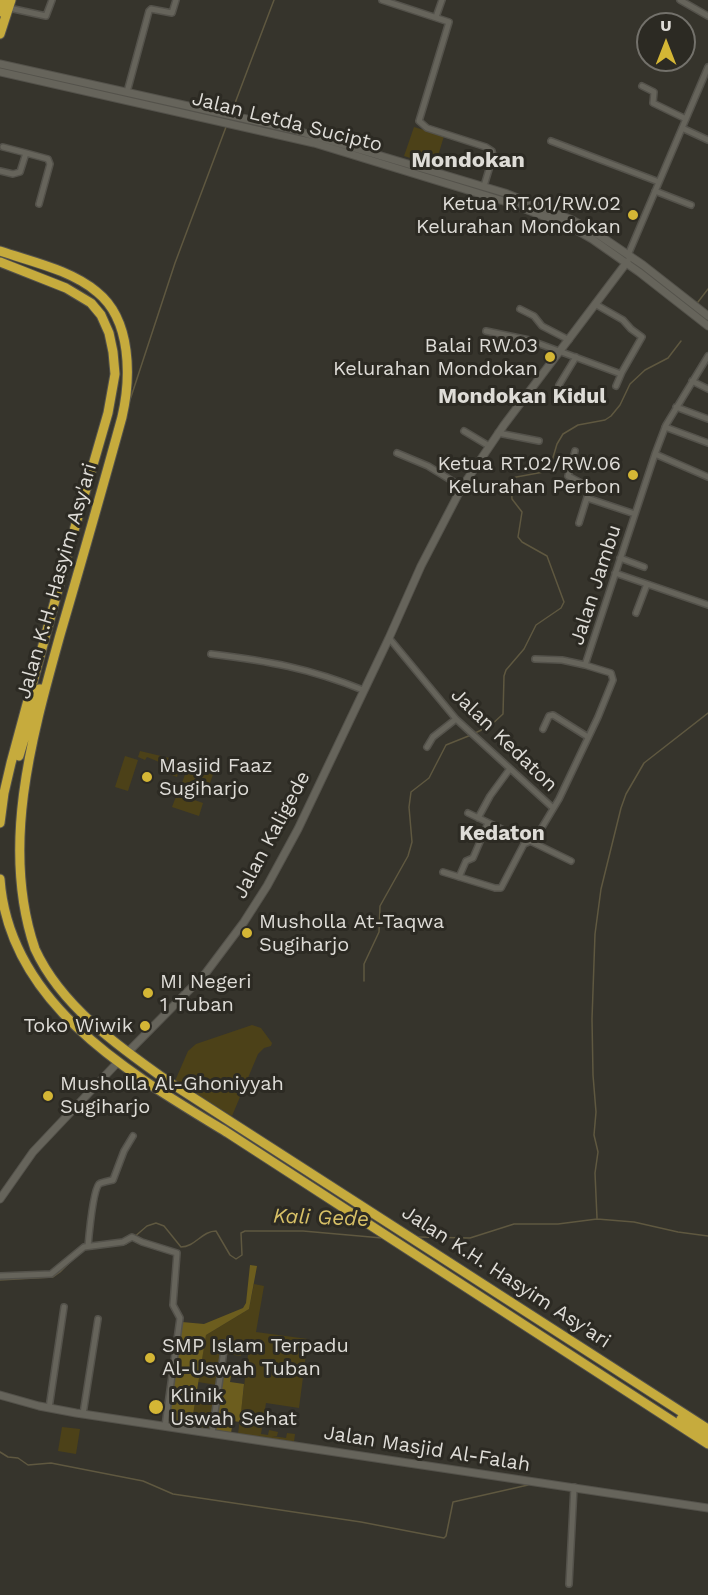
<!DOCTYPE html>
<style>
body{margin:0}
#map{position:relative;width:708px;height:1595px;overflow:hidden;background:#36342c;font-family:"Work Sans",sans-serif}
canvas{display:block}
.north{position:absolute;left:636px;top:12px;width:60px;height:60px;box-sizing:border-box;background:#2c2a23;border:2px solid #73716b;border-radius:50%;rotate:0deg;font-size:16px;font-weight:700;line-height:24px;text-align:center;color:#dedcd7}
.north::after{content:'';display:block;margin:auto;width:21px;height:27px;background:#d4b635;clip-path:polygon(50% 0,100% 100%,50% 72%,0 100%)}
</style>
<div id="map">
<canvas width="708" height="1595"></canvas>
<div class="north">U</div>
</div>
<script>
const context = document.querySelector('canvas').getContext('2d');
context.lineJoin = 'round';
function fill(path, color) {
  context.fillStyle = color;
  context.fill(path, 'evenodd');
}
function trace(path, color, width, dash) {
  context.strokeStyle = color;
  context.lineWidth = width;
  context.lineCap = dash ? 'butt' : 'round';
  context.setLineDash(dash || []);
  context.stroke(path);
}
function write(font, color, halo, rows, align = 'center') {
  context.font = font + ' "Work Sans",sans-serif';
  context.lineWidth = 6;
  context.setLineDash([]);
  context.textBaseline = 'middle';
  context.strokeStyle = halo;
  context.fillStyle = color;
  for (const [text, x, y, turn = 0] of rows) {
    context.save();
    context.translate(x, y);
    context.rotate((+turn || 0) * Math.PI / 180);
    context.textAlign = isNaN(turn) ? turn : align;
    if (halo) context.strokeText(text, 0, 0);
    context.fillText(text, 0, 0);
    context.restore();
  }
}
fill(new Path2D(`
 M414,127L444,136L435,166L404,156Z
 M140,751L182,761L177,777L161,771L164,764L147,757L145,760L138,757Z
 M125,756L138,760L128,791L115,787Z
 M189,763L215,769L207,791L182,783Z
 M177,794L203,803L199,816L172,807Z
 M252,1025L261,1028L272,1043L271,1046L264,1048L258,1054L232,1116L175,1081L188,1051L196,1044Z
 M254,1284L264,1286L256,1332L308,1339L299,1408L266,1403L261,1434L268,1435L269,1430L278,1432L277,1436H272L286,1438L287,1433L295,1434L294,1442L238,1434L249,1347L242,1346L241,1356L226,1354L214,1430L191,1427L197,1390L216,1393L217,1385L198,1382L206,1335L249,1309Z
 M62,1427L80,1429L76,1454L58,1451Z`), '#4c4118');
fill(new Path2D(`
 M250,1265L257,1266L249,1309L206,1335L191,1427L167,1423L182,1322L204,1324L243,1308L246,1303Z
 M223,1370L232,1371L230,1382L244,1384L240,1422L233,1421L231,1433L214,1430Z`), '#6c5d1e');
trace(new Path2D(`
 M232,111L274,0
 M698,302L708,289
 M129,403L175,263L226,127
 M475,733L490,726L503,714L504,676L506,670L524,649L536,625L561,608L564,602L547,556L522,542L518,537L522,512L512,499L511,478L549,471L557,444L563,434L578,425L605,420L611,416L620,405L630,384L645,370L668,358L681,341
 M364,981V964L379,932L380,906L408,856L412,842L409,807L411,792L429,778L446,745L471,735
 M597,1218L595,1173L598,1152L594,1135L596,1112L593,1075L592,1019L595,934L601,889L621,808L626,794L644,763L708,713
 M417,1237L470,1238L514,1224H558L597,1219L634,1222L678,1232L708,1236
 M101,1247L126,1244L147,1226L156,1223L164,1226L181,1247C195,1247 202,1231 216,1231L230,1255L236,1259L242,1255L241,1233L245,1231H303L382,1238
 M0,1280L53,1277L60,1272L73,1259
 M0,1452L8,1457L18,1458L28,1465L51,1463L143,1481L173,1494L361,1522L444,1538L446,1536L453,1502L528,1485`), '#5f5840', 1.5);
const street = new Path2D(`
 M382,0L449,22L419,121L427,128L486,147L492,151L493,156L484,186
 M680,0L708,16
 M9,8L46,16L52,0
 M436,17L442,0
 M642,86L654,92L653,103L686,119
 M127,92L149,11L151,9L172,13L176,0
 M682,128L708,140
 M551,141L659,182
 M3,147L26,153
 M0,171L13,174L20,172L26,153L48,159L50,164L39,204
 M655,191L691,205
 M628,255L708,67
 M595,304L623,320L631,329L642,337L622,372L616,386
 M520,309L534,316L542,326L569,340
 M486,331L529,340L621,374
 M692,381L708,389
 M559,385L576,357
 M676,407L708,419
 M665,427L708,443
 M464,431L489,446
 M498,433L539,441
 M575,451L568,476L587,486L589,491L579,523
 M397,453L428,466L462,487
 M655,454L708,477
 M587,498L635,514
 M620,558L644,567
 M615,573L708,605
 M636,613L647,584
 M389,638L456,719L553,808
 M211,654C268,661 309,668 363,690
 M535,659L562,660L585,665
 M543,729L549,716L553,715L588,737
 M427,747L433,737L456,719
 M468,813L527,841
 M478,818L490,796L509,770
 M532,842L571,861
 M443,872L495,888H501L524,844L535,839L559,799L598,717L613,680L611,673L585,665L655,454L666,425L708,356
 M459,877L466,861L473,858L488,823
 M88,1246C89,1235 93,1191 99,1184C102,1182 109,1181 113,1180L124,1151L133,1136
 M0,1276L51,1274L84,1247L123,1242L132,1237L142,1242L177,1253L173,1305L180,1318L165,1426
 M222,1368L245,1371
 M49,1408L64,1307
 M83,1414L98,1319
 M212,1433L225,1343
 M569,1584L574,1487`);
const secondary = new Path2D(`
 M0,64L291,129L505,193L572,220L596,233L643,265L708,316
 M0,72L314,143L510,203L571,227L592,239L639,272L708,326
 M128,1052L205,974L244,922L267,886L298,829L389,638L421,566L462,487L504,425L627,262
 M0,1199L33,1152L118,1062
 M0,1395L39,1406L76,1413L708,1508`);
const highway = new Path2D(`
 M0,12L4,0
 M0,34L11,0
 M0,251C32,262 71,270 97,292C132,320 131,378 122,417C102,490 81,563 60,635C32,736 0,847 35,949C61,1006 119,1047 169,1082L708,1429
 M0,262L66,288L91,303L101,315L109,333L113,352L115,374L108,413L73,534L11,763L4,793L0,823
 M19,756L39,689H43V697
 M0,879C9,1005 131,1074 228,1133L708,1444
 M681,1419L708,1438`);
trace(street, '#54524b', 8);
trace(secondary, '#54524b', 9);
trace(highway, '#54524b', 11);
trace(street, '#66645b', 5);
trace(secondary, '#66645b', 7);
trace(highway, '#c6ab3d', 9);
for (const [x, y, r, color] of [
 [633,215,6,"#d4b635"],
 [550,357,6,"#d4b635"],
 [633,475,6,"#d4b635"],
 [147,777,6,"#d4b635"],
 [247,933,6,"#d4b635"],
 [148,993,6,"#d4b635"],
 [145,1026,6,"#d4b635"],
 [48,1096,6,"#d4b635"],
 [150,1358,6,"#d4b635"],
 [156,1407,8,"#d4b635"]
]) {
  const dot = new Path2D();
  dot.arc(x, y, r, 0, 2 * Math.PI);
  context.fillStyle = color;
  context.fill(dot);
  trace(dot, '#2c2a23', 2);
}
write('20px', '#dedcd7', '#2c2a23', [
 ["Jalan Letda Sucipto",287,122,14],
 ["Jalan K.H. Hasyim Asy'ari",57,581,-74],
 ["Jalan Jambu",596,585,-72],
 ["Jalan Kedaton",504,740,44],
 ["Jalan Kaligede",272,835,-62],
 ["Jalan K.H. Hasyim Asy'ari",506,1277,33],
 ["Jalan Masjid Al-Falah",427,1449,9]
]);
write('20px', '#dedcd7', '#2c2a23', [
 ["Ketua RT.01/RW.02",621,204,"right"],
 ["Kelurahan Mondokan",621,227,"right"],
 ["Balai RW.03",538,346,"right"],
 ["Kelurahan Mondokan",538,369,"right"],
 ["Ketua RT.02/RW.06",621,464,"right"],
 ["Kelurahan Perbon",621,487,"right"],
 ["Masjid Faaz",159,766],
 ["Sugiharjo",159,789],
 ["Musholla At-Taqwa",259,922],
 ["Sugiharjo",259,945],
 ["MI Negeri",160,982],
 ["1 Tuban",160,1005],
 ["Toko Wiwik",133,1026,"right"],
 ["Musholla Al-Ghoniyyah",60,1084],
 ["Sugiharjo",60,1107],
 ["SMP Islam Terpadu",162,1346],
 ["Al-Uswah Tuban",162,1369],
 ["Klinik",170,1396],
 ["Uswah Sehat",170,1419]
], 'left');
write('bold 21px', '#dedcd7', '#2c2a23', [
 ["Mondokan Kidul",522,397],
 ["Kedaton",502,834]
]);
write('italic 21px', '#d8c167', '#2c2a23', [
 ["Kali Gede",321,1218,2]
]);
write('bold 22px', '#dedcd7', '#2c2a23', [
 ["Mondokan",468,161]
]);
</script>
